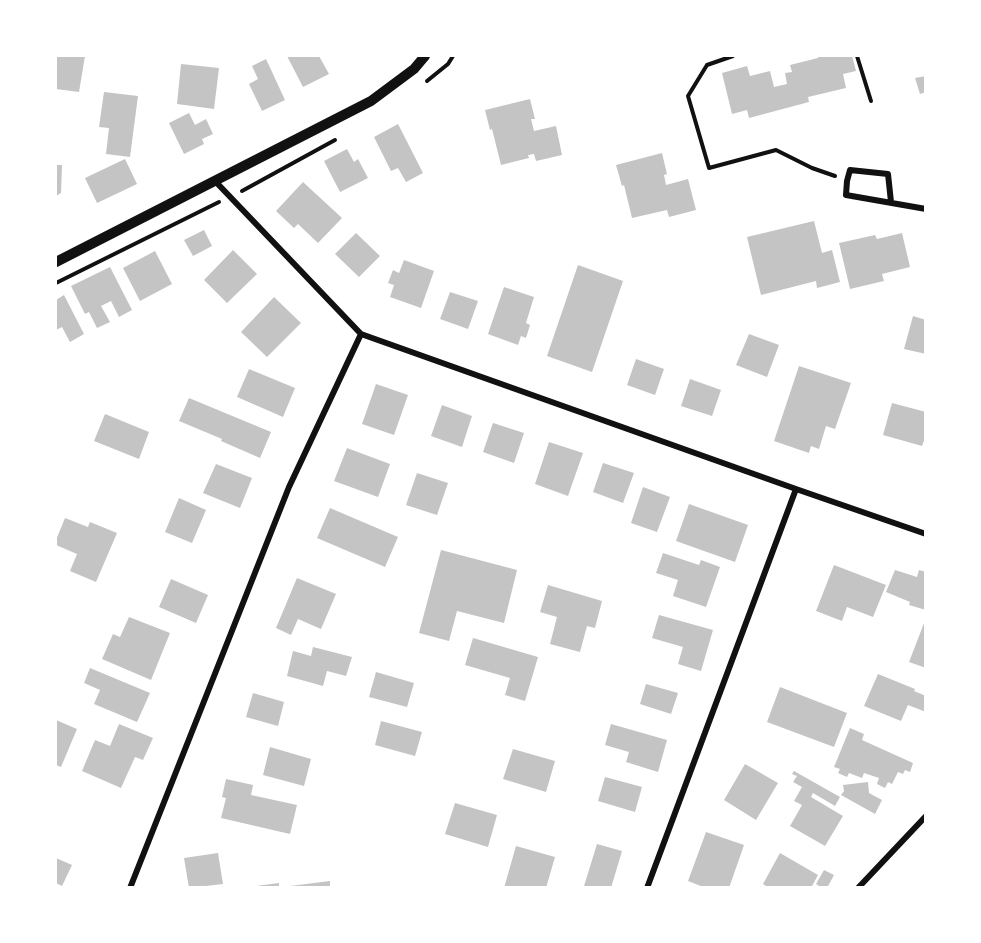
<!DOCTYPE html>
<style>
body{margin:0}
#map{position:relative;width:981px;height:943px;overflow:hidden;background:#fff;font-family:"Noto Serif",serif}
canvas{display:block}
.frame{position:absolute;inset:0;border:57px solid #fff;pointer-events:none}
</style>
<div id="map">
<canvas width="981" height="943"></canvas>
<div class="frame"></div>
</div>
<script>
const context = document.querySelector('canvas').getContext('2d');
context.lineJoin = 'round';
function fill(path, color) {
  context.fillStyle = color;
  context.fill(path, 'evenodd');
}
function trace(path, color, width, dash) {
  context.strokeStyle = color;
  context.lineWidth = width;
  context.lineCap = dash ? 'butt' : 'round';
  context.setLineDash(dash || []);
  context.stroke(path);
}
fill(new Path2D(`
 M56,56H85L79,92L56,89Z
 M287,56H319L329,74L303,87Z
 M818,56H852L856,71L843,74L846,88L808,97L809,102L749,118L747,110L732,114L722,73L747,66L750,76L770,71L774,87L787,84L785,73L792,72L790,65L818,58Z
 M266,59L285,100L262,111L249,84L258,79L252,66Z
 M181,64L219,68L214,109L177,104Z
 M926,76V92L920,94L915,78Z
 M104,92L138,96L130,157L106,154L109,128L99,127Z
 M530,99L535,119H531L534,131L556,126L562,155L536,161L534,154L528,155L529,158L501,165L492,129L490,130L485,110Z
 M189,113L195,125L206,119L213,134L202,139L204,144L184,154L169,123Z
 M398,124L423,173L406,182L398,168L391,171L374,137Z
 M347,149L354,162L358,159L368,178L340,192L324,161Z
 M662,153L667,174L664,175L666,185L688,179L696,210L669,217L667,210L632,218L624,185L622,186L616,165Z
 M125,159L137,184L97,203L85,178Z
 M56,165H62L61,193L56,196Z
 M303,182L342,218L318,243L298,224L294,228L276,211Z
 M814,221L822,253L832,250L840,282L817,288L816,281L761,295L747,237Z
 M204,230L212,246L193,256L184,240Z
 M356,233L380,256L359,277L335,254Z
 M902,233L910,267L882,274L884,281L850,289L839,243L875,235L877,239Z
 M233,250L257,274L227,303L204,280Z
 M155,251L172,284L140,301L123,268Z
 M404,260L434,271L421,308L390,297L394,285L388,283L393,270L399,273Z
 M578,265L623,281L592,372L547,356Z
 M110,267L132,310L119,317L111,301L101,306L110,322L97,328L89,312L85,314L71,286Z
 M504,287L534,297L526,323L530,325L526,338L521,336L518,345L488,334Z
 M450,292L478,301L468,329L440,319Z
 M64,295L84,334L70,342L62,327L56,330V300Z
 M274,297L301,323L267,357L241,332Z
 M913,316L926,320V354L904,349Z
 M749,334L779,345L767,377L736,365Z
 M636,359L664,369L655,395L627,385Z
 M799,366L851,383L835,429L826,426L819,449L811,446L809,453L774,441Z
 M249,369L295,388L283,417L237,397Z
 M690,379L721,390L712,416L681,406Z
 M376,384L408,395L394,435L362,424Z
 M189,398L271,432L260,458L221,441L222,439L179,421Z
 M892,403L926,412V435L922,446L883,435Z
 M442,405L472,416L462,447L431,436Z
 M105,414L149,432L139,459L94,441Z
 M493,423L524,433L514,463L483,452Z
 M549,442L583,453L568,496L535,484Z
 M347,448L390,464L378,497L334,481Z
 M603,463L634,473L623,503L593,492Z
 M216,464L252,478L240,508L203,493Z
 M417,473L448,483L437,515L406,505Z
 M643,487L670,497L657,532L631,523Z
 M179,498L206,510L192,543L165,532Z
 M689,504L748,525L735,562L676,541Z
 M330,508L398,537L385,567L317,538Z
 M65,518L88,527L90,522L117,533L96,582L70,571L77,554L56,545V540Z
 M441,550L517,570L504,623L457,611L449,641L419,633Z
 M663,553L699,565L701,560L720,567L706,607L673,596L678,580L656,573Z
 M834,565L886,585L873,617L847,607L842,621L816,611Z
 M895,570L917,577L919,570L926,572V610L909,605L910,602L886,592Z
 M297,578L336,594L321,629L298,619L291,635L276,628Z
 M171,579L208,595L196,623L159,607Z
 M548,585L602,601L595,628L587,626L580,652L550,644L557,617L540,612Z
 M659,615L713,630L701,671L678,664L683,647L652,638Z
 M129,617L170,633L151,680L102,659L113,634L120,637Z
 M926,618V668L909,662Z
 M473,638L538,657L525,701L505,695L510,678L465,665Z
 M313,647L352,657L346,676L327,671L323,686L287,676L293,651L311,656Z
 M90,668L150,693L137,722L94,704L100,690L84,683Z
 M376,672L414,683L407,707L369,697Z
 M878,674L915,689L914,691L926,696V712L908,705L901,721L864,706Z
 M646,684L678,693L671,714L640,704Z
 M780,687L847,713L834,747L767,722Z
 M253,693L284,702L278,726L246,717Z
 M56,720L77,729L61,767L56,765Z
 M381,721L422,732L415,756L375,745Z
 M119,724L153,738L143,760L135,757L121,788L82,771L95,740L110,746Z
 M611,724L667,740L658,772L626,762L629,752L605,745Z
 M850,728L864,734L862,740L913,763L910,772L905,770L903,774L898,772L892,784L888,782L885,788L877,784L879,778L864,773L862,778L849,773L847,777L838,773L840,769L834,767Z
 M270,747L311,759L304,786L263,775Z
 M513,749L555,761L546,792L503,779Z
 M745,764L778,783L756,820L724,800Z
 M794,771L840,797L835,806L813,793L811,797L843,816L825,846L790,826L802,805L794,801L802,787L793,782L797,776L792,774Z
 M605,777L642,787L635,812L598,801Z
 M226,779L253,785L251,795L297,805L290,834L221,818L226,798L222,797Z
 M868,782L869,793L882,800L875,814L841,795L844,791L843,785Z
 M455,803L497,815L488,847L445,834Z
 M706,832L744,845L729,888H706L688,881Z
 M597,844L622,851L611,888H590L584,886Z
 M516,846L555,857L546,888H504Z
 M218,853L223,884L189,888L184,858Z
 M780,853L818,875L811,888H769L763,884Z
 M56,858L72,865L62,886L56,883Z
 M824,870L834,875L827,888H822L816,884Z
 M330,881V888H290V886Z
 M279,883V888H256V886Z`), '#c4c4c4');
trace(new Path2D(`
 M733,56L707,65L688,96L709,168L776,150L812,168L835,176
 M857,56L871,101
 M427,81L448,64L453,56
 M242,191L335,140
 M56,283L219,202`), '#111', 4);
trace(new Path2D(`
 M215,181L361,334L796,489L926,534
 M891,202L888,174L850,170L847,181L846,195L926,209
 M130,888L289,487L361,334
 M647,888L796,489
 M858,888L926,816`), '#111', 6);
trace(new Path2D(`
 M56,262L371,101L414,69L425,56`), '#111', 10);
</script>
